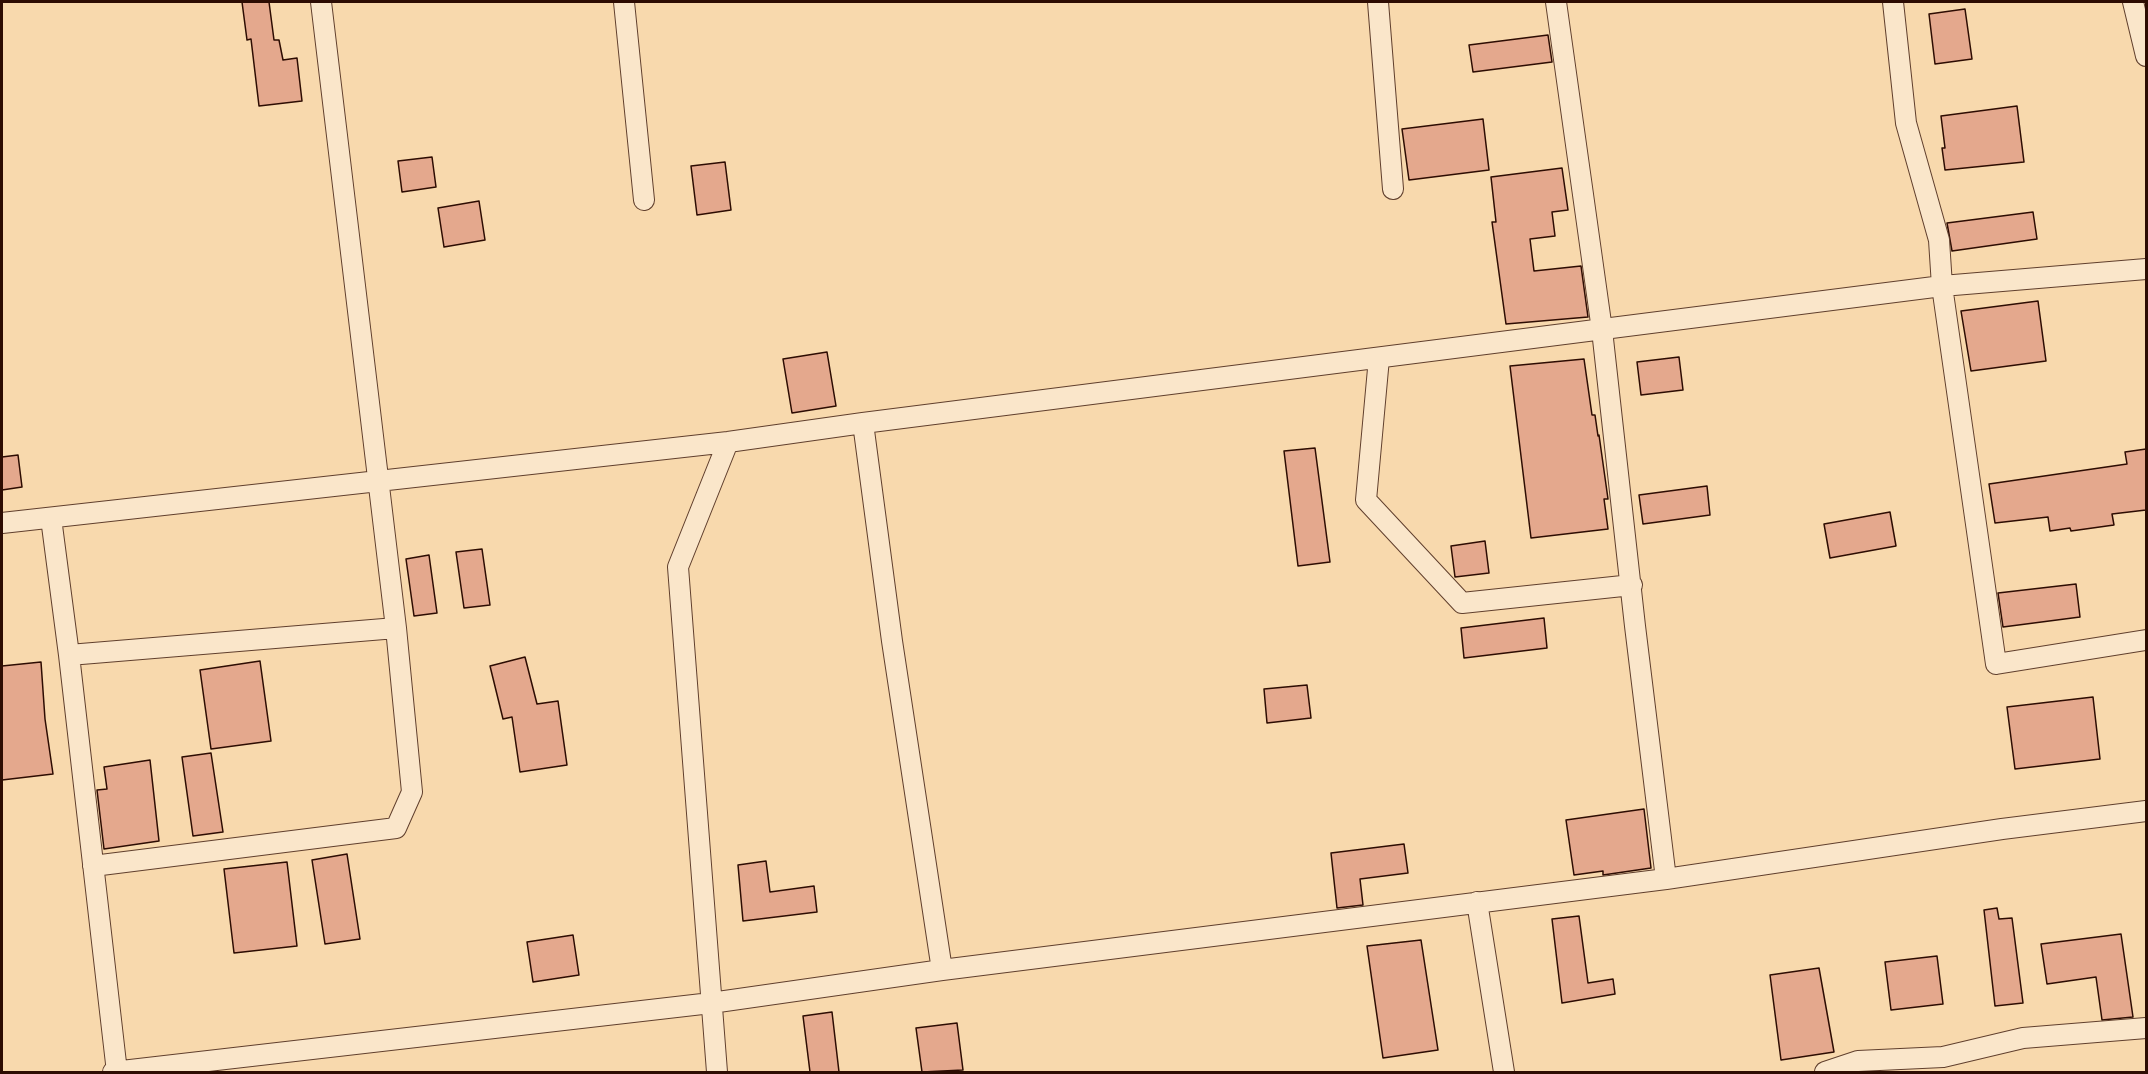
<!DOCTYPE html>
<style>
body{margin:0}
#map{position:relative;width:2148px;height:1074px;overflow:hidden;background:#f8d9ad;font-family:"EB Garamond",serif}
canvas{display:block}
.frame{position:absolute;inset:0;border:3px solid #2d0c02;pointer-events:none}
</style>
<div id="map">
<canvas width="2148" height="1074"></canvas>
<div class="frame"></div>
</div>
<script>
const context = document.querySelector('canvas').getContext('2d');
context.lineJoin = 'round';
function fill(path, color) {
  context.fillStyle = color;
  context.fill(path, 'evenodd');
}
function trace(path, color, width, dash) {
  context.strokeStyle = color;
  context.lineWidth = width;
  context.lineCap = dash ? 'butt' : 'round';
  context.setLineDash(dash || []);
  context.stroke(path);
}
const building = new Path2D(`
 M242,2H269L274,40H279L283,60L297,58L302,101L259,106L251,39L247,40Z
 M1965,9L1972,59L1935,64L1929,14Z
 M1548,35L1552,62L1473,72L1469,45Z
 M2017,106L2024,162L1945,170L1942,148H1945L1941,116Z
 M1483,119L1489,170L1409,180L1402,129Z
 M432,157L436,187L402,192L398,161Z
 M725,162L731,210L697,215L691,166Z
 M1562,168L1568,210L1552,212L1555,236L1530,239L1534,271L1581,266L1588,317L1506,324L1492,222H1496L1491,177Z
 M479,201L485,240L444,247L438,208Z
 M2033,212L2037,239L1952,251L1947,223Z
 M2038,301L2046,361L1971,371L1961,311Z
 M827,352L836,406L792,413L783,359Z
 M1679,357L1683,390L1641,395L1637,362Z
 M1584,359L1592,415H1595L1598,436L1599,435L1608,499H1604L1608,529L1531,538L1510,366Z
 M1315,448L1330,562L1298,566L1284,451Z
 M2146,449V510L2112,514L2114,525L2071,531L2070,528L2050,531L2048,517L1995,523L1989,484L2127,464L2125,452Z
 M18,455L22,487L2,490V457Z
 M1707,486L1710,515L1643,524L1639,495Z
 M1890,512L1896,546L1830,558L1824,524Z
 M1485,541L1489,573L1455,577L1451,546Z
 M482,549L490,605L464,608L456,552Z
 M429,555L437,613L414,616L406,559Z
 M2076,584L2080,617L2003,627L1998,593Z
 M1544,618L1547,648L1464,658L1461,628Z
 M525,657L537,704L558,701L567,765L520,772L512,717L503,719L490,666Z
 M260,661L271,741L211,749L200,670Z
 M41,662L45,719L53,774L2,780V666Z
 M1307,685L1311,718L1267,723L1264,689Z
 M2093,697L2100,759L2015,769L2007,707Z
 M211,753L223,832L193,836L182,757Z
 M150,760L159,841L104,849L97,790L107,789L104,767Z
 M1644,809L1651,868L1603,875V871L1574,875L1566,820Z
 M1404,844L1408,873L1360,879L1363,905L1337,908L1331,853Z
 M347,854L360,939L325,944L312,860Z
 M766,861L770,892L814,886L817,912L743,921L738,865Z
 M287,862L297,946L234,953L224,869Z
 M1997,908L1999,919L2012,918L2023,1003L1995,1006L1984,910Z
 M1579,916L1588,983L1613,979L1615,994L1562,1003L1552,919Z
 M2121,934L2133,1017L2102,1020L2096,977L2047,984L2041,944Z
 M573,935L579,975L533,982L527,942Z
 M1421,940L1438,1050L1383,1058L1367,946Z
 M1937,956L1943,1004L1891,1010L1885,962Z
 M1819,968L1834,1052L1781,1060L1770,975Z
 M832,1012L839,1072H810L803,1016Z
 M957,1023L963,1070L922,1072L916,1028Z`);
fill(building, '#e4a88d');
trace(building, '#2d0c02', 1.5);
const minor = new Path2D(`
 M624,2L644,200
 M1378,2L1393,189
 M1556,2L1602,330L1635,626L1666,879
 M1893,2L1906,123L1939,240L1942,286L1996,664L2146,640
 M2133,2L2146,56
 M1379,358L1366,500L1462,603L1632,585
 M863,423L892,641L942,970
 M51,518L69,655L117,1072
 M2,523L728,442L863,423L1942,286L2146,269
 M69,655L396,628
 M93,866L396,828L412,792L396,628L321,2
 M1477,902L1504,1072
 M113,1072L711,1003L942,970L1666,879L2002,829L2146,811
 M717,1072L678,567L728,442
 M1825,1072L1858,1061L1943,1057L2023,1038L2146,1028`);
trace(minor, '#603f2d', 22);
trace(minor, '#fae6ca', 20);
</script>
